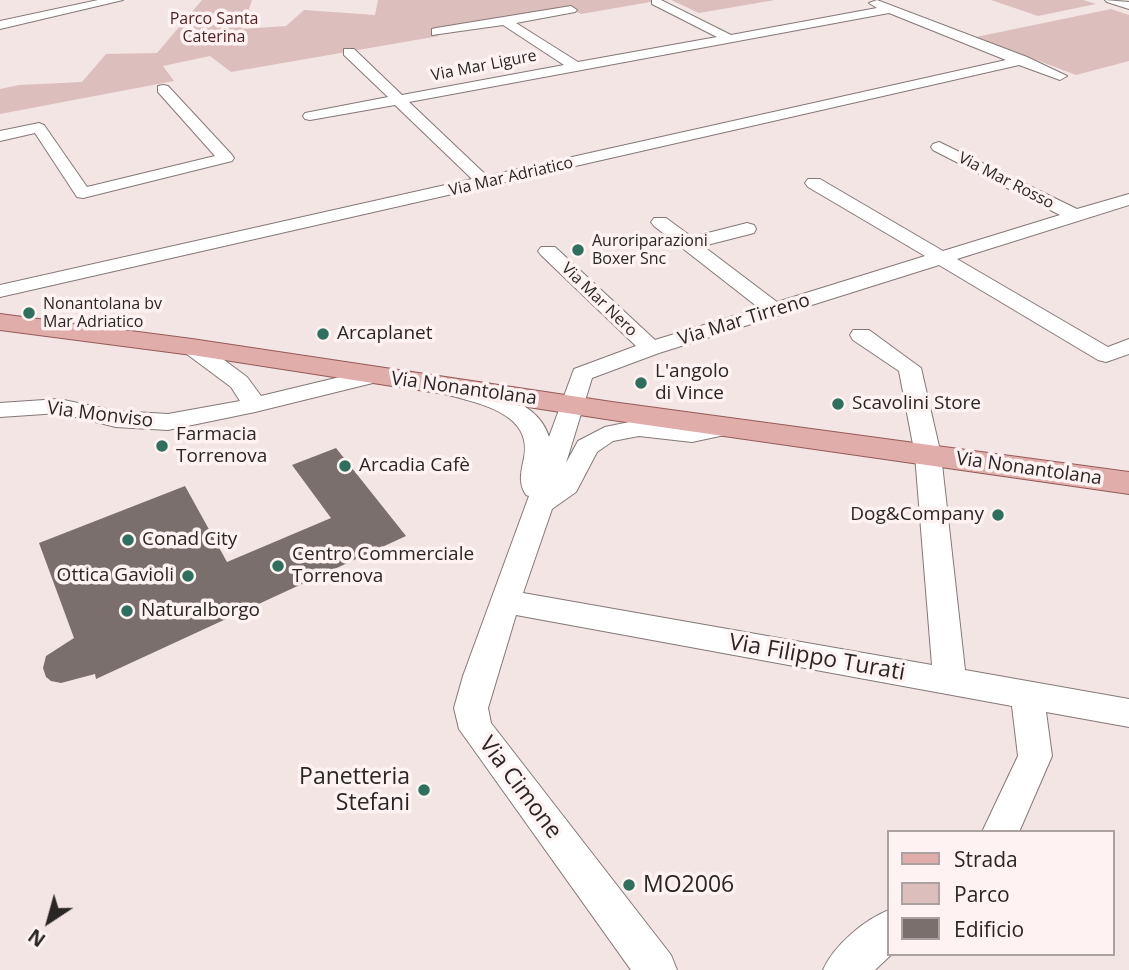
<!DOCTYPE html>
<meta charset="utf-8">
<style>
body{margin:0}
#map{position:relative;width:1129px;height:970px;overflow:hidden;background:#f3e5e4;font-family:"Open Sans",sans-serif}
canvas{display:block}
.legend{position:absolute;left:887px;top:830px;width:228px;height:126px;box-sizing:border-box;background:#fef3f2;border:2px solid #aaa1a0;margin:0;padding:9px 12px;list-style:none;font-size:21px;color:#2b2626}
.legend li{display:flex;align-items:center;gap:14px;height:35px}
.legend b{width:35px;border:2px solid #aaa1a0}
.north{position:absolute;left:14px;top:886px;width:70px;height:70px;-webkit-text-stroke:5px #fef3f2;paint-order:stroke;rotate:216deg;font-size:19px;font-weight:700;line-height:28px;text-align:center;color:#2b2626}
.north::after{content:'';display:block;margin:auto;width:24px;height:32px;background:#2b2626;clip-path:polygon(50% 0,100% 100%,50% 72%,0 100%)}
</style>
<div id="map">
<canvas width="1129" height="970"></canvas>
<ul class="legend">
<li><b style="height:9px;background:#e1adaa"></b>Strada</li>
<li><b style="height:19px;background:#dcbfbd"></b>Parco</li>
<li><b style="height:19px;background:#7b6f6e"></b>Edificio</li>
</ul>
<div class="north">N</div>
</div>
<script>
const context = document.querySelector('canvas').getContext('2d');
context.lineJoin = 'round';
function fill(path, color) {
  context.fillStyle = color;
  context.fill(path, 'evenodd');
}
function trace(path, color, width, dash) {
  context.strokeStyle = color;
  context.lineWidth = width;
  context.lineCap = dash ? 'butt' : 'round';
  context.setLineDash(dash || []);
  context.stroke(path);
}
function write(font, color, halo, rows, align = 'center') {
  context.font = font + ' "Open Sans",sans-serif';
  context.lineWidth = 7;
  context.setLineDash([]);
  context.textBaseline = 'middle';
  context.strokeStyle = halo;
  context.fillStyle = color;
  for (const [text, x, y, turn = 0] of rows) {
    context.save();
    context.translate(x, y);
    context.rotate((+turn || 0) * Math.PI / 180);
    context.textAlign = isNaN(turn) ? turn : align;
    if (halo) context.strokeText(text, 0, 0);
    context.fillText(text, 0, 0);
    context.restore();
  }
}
fill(new Path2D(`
 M202,0H252L242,29L286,26L304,10L375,15L378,0H662L581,14L570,9L433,32L439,36L231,72L210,56L163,66L174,81L0,114V89L19,85L82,82L106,54L157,53Z
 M671,0H775L699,13Z
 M991,0H1083L1096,4L1038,16Z
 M1111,9L1129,15V61L1076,75L976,37Z`), '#dcbfbd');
fill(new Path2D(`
 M336,448L406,536L96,679L95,674L61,683L51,681L46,677L43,668L46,656L74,638L39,543L185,486L227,562L331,518L292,465Z`), '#7b6f6e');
const minor = new Path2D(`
 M98,0H123L0,29V21Z
 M652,0H661L731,35L877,8L869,3L877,0L1027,57L1067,76L1060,80L1019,65L0,297V285L472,179L395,105L310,120L305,119L303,116L305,113L388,97L344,55V49H354L402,95L564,65L503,25L432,35V29L436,28L571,6L577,10L575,12L516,23L578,62L717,37L652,4ZM889,13L1006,60L487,176L409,102Z
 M1105,0L1129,2V9L1107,2Z
 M163,85L168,86L232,155L234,158L232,161L83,198L77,197L35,133L0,141V131L39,123L44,125L87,187L215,156L158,92V86Z
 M939,142L1077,209L1129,194V205L957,259L1108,347L1129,339V354L1106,362L1098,360L939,265L659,353L592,378L566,463L578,441L605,427L639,420L692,426L725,419L734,421L737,427L734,433L692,442L639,436L613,441L597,452L576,492L552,509L523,593L932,665L915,455L899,371L853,340L850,335L853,330H869L921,368L941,455L965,670L1129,699V727L1046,712L1052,756L1019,832H982L1018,756L1012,706L516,615L488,708L491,723L671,955L677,970H631L459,729L454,708L463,676L529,496L526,495C518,483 521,472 524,458C533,414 481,404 449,395L445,390L449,385L457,383C490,391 538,400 549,437L574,369L636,346L541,255L538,251L541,247H555L655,340L759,308L654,226L651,222L654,218H666L692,237L747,223L754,225L756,229L754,233L703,246L777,302L925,256L808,187L805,183L808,179H820L943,251L1060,215L933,150L931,147L933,144Z
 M192,340L200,342L247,377L261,396L373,369L381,371L384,376L381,381L255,412L168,430L116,427L59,413L0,417V403L59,399L116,411L168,414L240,401L231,387L184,352L181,347L184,342Z
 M889,910V954H892L875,970H823C834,945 864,920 889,910Z`);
const major = new Path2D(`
 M0,314L192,339L612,402L1129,472V494L612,420L192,355L0,330Z`);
trace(minor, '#847877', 2);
trace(major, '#945a57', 2);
fill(minor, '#fff');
fill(major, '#e1adaa');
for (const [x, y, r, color] of [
 [578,250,7,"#2f6f5e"],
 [29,313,7,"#2f6f5e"],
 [323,334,7,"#2f6f5e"],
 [641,383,7,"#2f6f5e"],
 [838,404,7,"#2f6f5e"],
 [162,446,7,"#2f6f5e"],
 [345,466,7,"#2f6f5e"],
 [998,515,7,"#2f6f5e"],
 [128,540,7,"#2f6f5e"],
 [278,566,7,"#2f6f5e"],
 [188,576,7,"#2f6f5e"],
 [127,611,7,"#2f6f5e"],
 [424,790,7,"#2f6f5e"],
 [629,885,7,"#2f6f5e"]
]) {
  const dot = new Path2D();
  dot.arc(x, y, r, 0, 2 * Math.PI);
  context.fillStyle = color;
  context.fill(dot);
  trace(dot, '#fef3f2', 2.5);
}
write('16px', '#501f1f', '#fef3f2', [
 ["Parco Santa",214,19],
 ["Caterina",214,37]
]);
write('16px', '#2b2626', '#fef3f2', [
 ["Via Mar Ligure",484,66,-11],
 ["Via Mar Adriatico",511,177,-13],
 ["Via Mar Rosso",1006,181,27],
 ["Via Mar Nero",599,300,44]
]);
write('16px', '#2b2626', '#fef3f2', [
 ["Auroriparazioni",592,241],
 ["Boxer Snc",592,259],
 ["Nonantolana bv",43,304],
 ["Mar Adriatico",43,322]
], 'left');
write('19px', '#2b2626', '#fef3f2', [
 ["Via Mar Tirreno",744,320,-17],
 ["Via Nonantolana",464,389,8],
 ["Via Monviso",100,415,7],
 ["Via Nonantolana",1029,469,8]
]);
write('19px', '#2b2626', '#fef3f2', [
 ["Arcaplanet",337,334],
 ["L'angolo",655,372],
 ["di Vince",655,394],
 ["Scavolini Store",852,404],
 ["Farmacia",176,435],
 ["Torrenova",176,457],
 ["Arcadia Cafè",359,466],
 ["Dog&Company",984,515,"right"],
 ["Conad City",142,540],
 ["Centro Commerciale",292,555],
 ["Torrenova",292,577],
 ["Ottica Gavioli",174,576,"right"],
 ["Naturalborgo",141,611]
], 'left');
write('23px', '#2b2626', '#fef3f2', [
 ["Via Filippo Turati",817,658,10],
 ["Via Cimone",520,788,53]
]);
write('23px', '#2b2626', '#fef3f2', [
 ["Panetteria",410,777],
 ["Stefani",410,803],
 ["MO2006",643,885,"left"]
], 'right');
</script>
